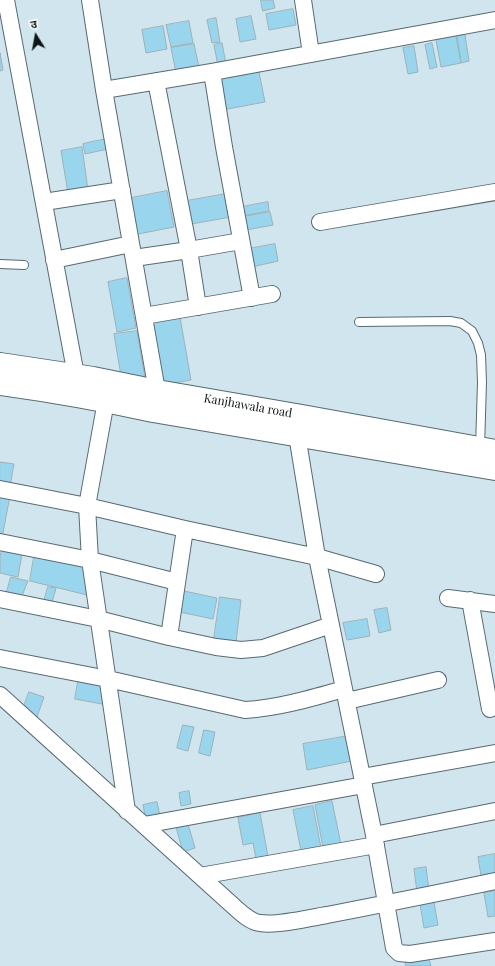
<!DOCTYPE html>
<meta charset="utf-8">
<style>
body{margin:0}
#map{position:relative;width:495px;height:966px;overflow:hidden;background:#d1e5ee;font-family:"Playfair Display","Noto Sans Devanagari",serif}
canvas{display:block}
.north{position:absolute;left:16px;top:16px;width:40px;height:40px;-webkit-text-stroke:3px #fff;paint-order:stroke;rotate:349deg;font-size:11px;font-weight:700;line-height:16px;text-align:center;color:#0e1518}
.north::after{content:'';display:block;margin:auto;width:14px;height:18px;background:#0e1518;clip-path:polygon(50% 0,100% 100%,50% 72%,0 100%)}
</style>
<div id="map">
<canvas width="495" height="966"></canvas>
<div class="north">उ</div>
</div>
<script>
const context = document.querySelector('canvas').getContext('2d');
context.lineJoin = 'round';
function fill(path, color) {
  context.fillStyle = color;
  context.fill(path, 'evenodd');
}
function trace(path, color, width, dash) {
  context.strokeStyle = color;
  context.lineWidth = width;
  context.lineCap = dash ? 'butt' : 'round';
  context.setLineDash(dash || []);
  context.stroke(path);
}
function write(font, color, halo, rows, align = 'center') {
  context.font = font + ' "Playfair Display",serif';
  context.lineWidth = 3;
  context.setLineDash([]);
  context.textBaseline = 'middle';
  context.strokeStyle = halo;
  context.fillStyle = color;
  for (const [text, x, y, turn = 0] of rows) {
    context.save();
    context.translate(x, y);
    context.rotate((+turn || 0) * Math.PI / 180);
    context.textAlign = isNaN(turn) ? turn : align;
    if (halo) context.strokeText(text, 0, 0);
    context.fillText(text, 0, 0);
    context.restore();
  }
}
const building = new Path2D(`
 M261,0H273L275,8L263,11Z
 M293,9L296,25L269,30L266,14Z
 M251,16L256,39L240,42L236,19Z
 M216,18L220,42L212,43L207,20Z
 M189,21L193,43L171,47L166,25Z
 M163,26L167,49L146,53L142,30Z
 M465,35L469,61L461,63L457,36Z
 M456,36L461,63L441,67L436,40Z
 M222,43L226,64L218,66L214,45Z
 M432,43L437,67L430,69L425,45Z
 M194,44L199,67L176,72L171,48Z
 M414,46L418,72L408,74L403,48Z
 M0,53L3,70L0,71Z
 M259,72L265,102L222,110L216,80Z
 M106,139L108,149L85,154L83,144Z
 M82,147L88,190L68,193L61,151Z
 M167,191L174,227L133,235L126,199Z
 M226,194L231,217L186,225L181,202Z
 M268,202L269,211L243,216L242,207Z
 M270,212L273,225L246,230L243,217Z
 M275,244L278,261L252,267L248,249Z
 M127,278L136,328L117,332L108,282Z
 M180,317L191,380L158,386L147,323Z
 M137,331L145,378L122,382L114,334Z
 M0,462L14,464L10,486L0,484Z
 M0,494L10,496L2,538H0Z
 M2,550L22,554L18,577L0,573V557Z
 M34,557L83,564L87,595L30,581Z
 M11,577L28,581L21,598L6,595Z
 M48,587L56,588L51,606L43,605Z
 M179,590L217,598L213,619L175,611Z
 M220,597L241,600L236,642L214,639Z
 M387,608L391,630L379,633L374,610Z
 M367,619L370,636L347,640L343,623Z
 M79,676L103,680L107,705L75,699Z
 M29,692L44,697L37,717L22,712Z
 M183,725L194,727L188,751L177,748Z
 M204,730L215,732L210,756L199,753Z
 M348,736L352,761L307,770L303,744Z
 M189,791L191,804L181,806L179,793Z
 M332,801L342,849L324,853L315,805Z
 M157,802L160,816L146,819L143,805Z
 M313,806L322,853L302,856L293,810Z
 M260,813L269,862L257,864L253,843L243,845L238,818Z
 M188,824L195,848L183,852L176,827Z
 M495,854V879L482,882L478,857Z
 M426,867L429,891L417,892L414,869Z
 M495,891V916L488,917L484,893Z
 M434,902L438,925L424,928L420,904Z
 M429,959L431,966H406L405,963Z`);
fill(building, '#9ad5ee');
trace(building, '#9db1b9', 1);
const lane = new Path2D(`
 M0,264L24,265
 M359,322L450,321L461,323L472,331L478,343L481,355L482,382L480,448`);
const street = new Path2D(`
 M6,0L78,386
 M90,0L104,90L157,391
 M303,0L311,54
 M212,72L224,147L252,298
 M156,81L189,250L198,307
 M104,90L212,72L495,20
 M44,202L122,190
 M320,222L495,192
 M134,258L189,250L241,241
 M54,260L131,244
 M144,316L272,294
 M106,401L87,506L90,560L127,811
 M300,425L297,435L317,557L374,835L394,948L399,953L410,954L495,941
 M0,489L87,506L185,529L317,557L376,574
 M0,542L90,560L177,582
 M448,598L495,604
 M0,599L98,619L169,637L216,647L241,650L263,648L331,625
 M470,600L490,709
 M169,637L185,529
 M0,658L108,679L245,710C279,708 312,698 344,689
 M0,695L230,903C238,910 249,922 260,923C278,926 308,918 327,915C383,904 439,893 495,881
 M347,701L438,680
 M362,777L495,753
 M144,825L364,785
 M374,835L495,811
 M200,876L376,845`);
const secondary = new Path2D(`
 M0,364L93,378L157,391L302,416L495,451
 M0,384C51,391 102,400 153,411L495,469`);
trace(lane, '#586a72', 10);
trace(street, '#586a72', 18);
trace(secondary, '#586a72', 24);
trace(lane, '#fff', 8);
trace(street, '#fff', 16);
trace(secondary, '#fff', 22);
write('12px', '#0e1518', '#fff', [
 ["Kanjhawala road",248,406,10]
]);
</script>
